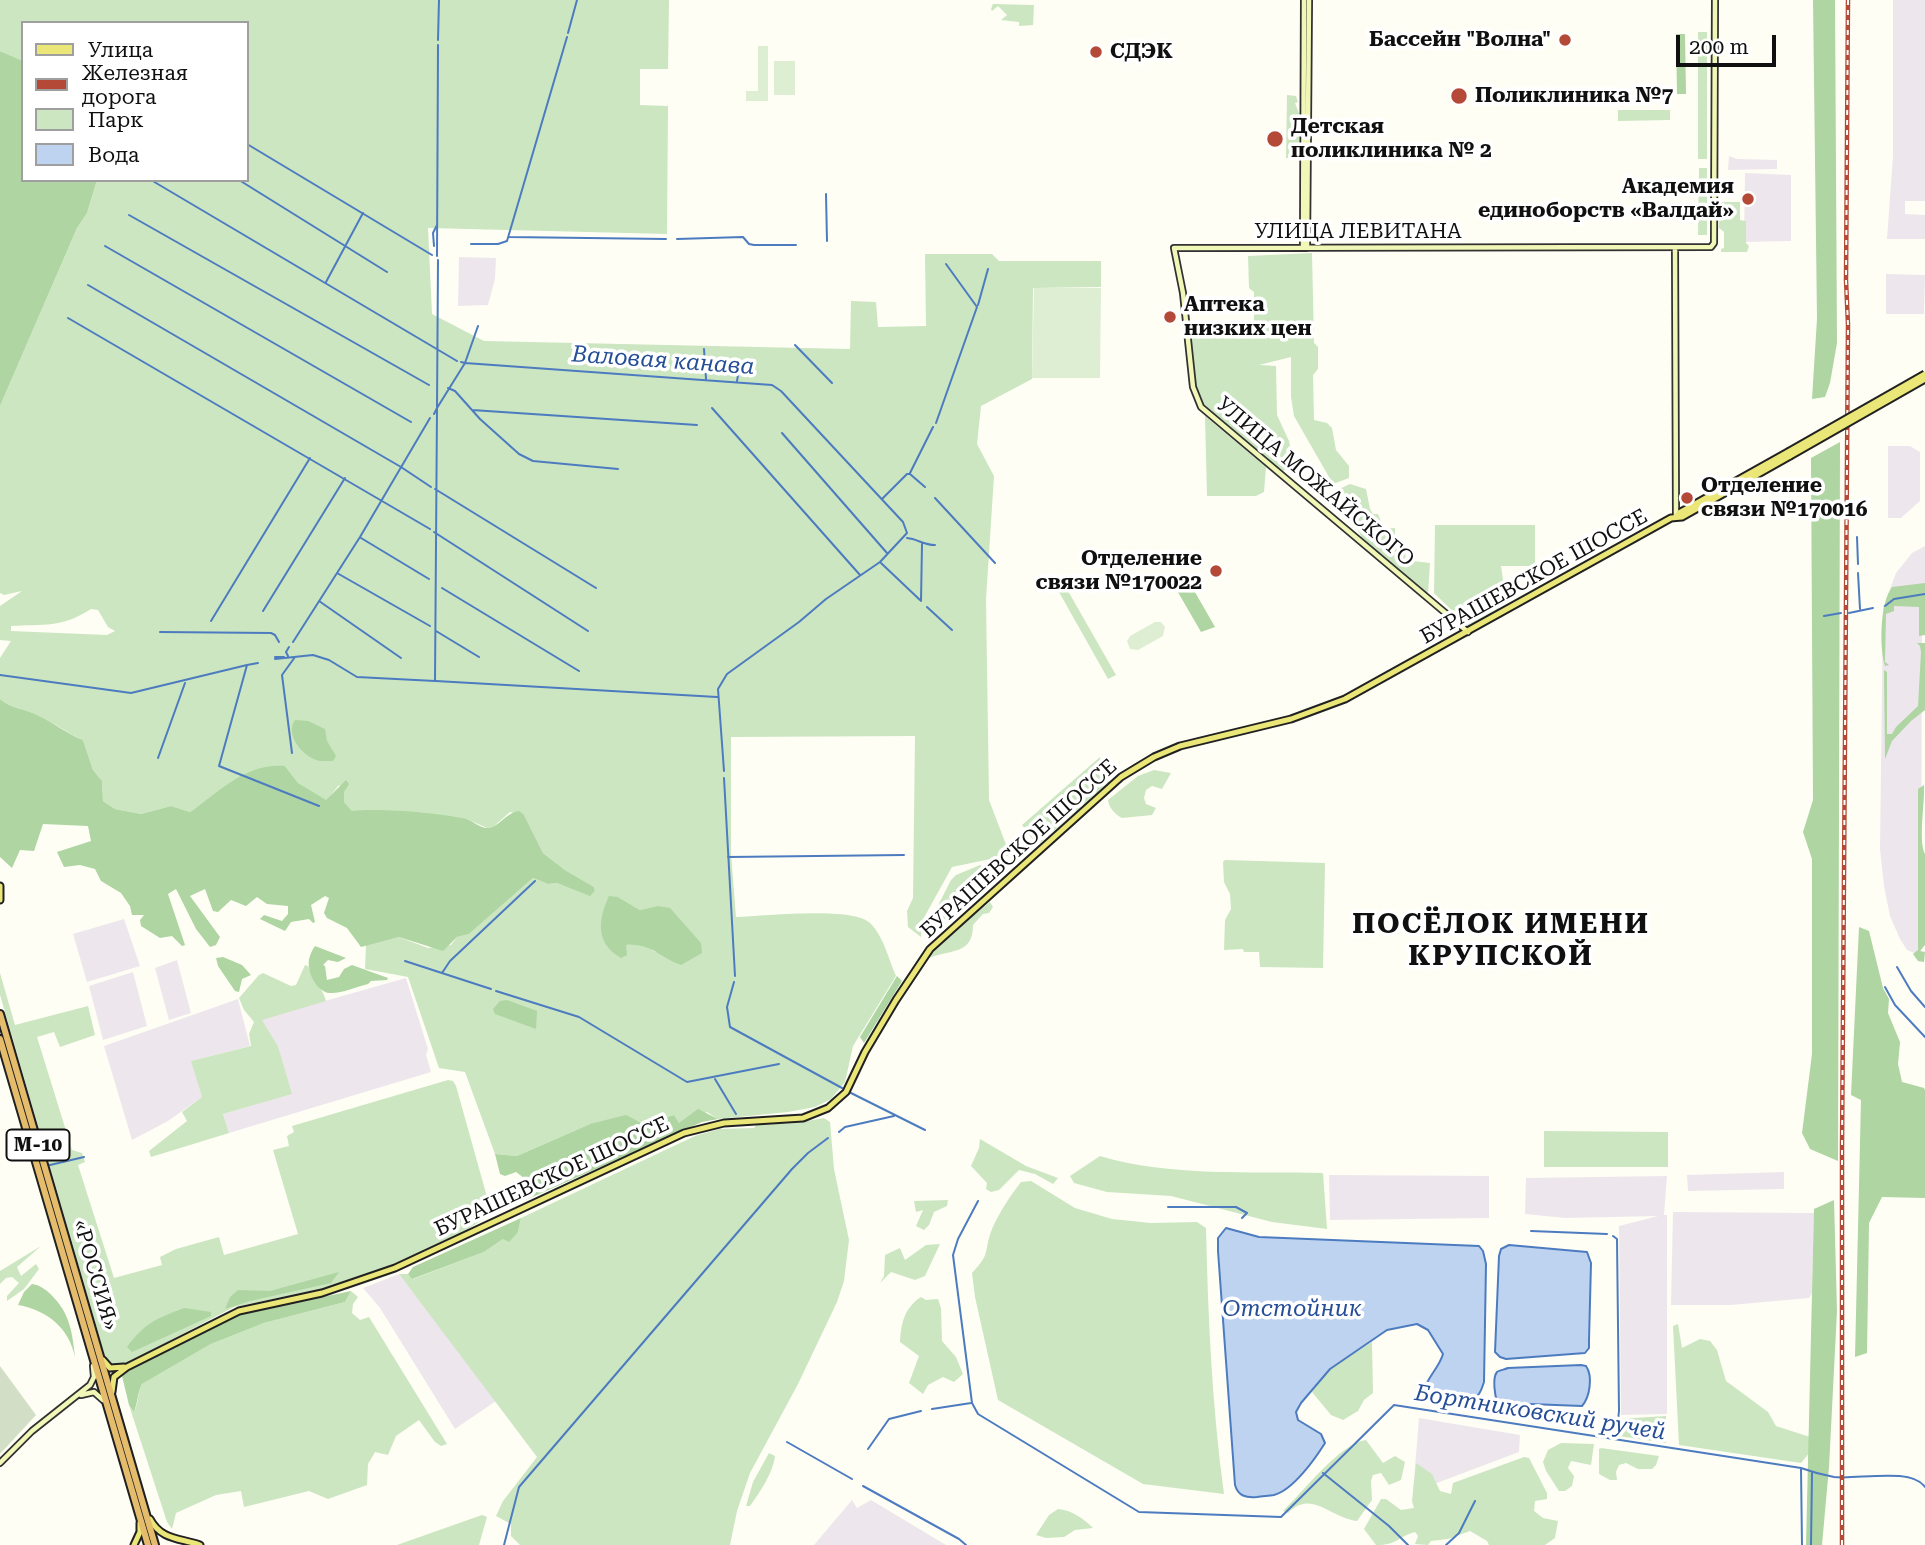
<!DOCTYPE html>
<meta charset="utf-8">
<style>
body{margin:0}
#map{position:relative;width:1925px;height:1545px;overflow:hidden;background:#fefef5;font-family:"Roboto Serif",serif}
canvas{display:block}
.legend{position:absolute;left:21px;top:21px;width:228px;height:161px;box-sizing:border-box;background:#fff;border:2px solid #9f9f9f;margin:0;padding:9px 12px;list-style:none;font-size:21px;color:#101010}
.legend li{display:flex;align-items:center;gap:14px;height:35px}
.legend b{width:35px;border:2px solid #9f9f9f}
.scale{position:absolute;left:1676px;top:35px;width:100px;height:32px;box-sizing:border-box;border:4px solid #101010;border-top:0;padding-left:9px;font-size:21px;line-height:24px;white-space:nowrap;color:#101010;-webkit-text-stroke:5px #fff;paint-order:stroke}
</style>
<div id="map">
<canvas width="1925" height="1545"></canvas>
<ul class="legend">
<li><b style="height:9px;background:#eae678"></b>Улица</li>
<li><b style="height:9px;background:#b34936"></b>Железная дорога</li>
<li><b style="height:19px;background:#cce6c1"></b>Парк</li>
<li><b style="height:19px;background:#bed3f0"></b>Вода</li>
</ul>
<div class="scale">200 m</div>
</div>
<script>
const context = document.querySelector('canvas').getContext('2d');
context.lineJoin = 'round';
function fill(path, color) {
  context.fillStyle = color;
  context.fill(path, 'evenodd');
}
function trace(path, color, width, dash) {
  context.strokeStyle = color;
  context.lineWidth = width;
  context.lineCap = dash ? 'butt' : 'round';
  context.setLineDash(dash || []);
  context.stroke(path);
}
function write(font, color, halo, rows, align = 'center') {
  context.font = font + ' "Roboto Serif",serif';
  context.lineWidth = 7;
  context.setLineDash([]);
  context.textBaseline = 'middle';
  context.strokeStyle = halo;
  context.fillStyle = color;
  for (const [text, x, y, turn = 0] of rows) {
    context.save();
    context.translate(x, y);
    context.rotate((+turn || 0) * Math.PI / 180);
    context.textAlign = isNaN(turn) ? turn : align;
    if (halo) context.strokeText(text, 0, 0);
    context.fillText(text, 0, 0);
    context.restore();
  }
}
fill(new Path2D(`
 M1893,0H1925V201H1905V214L1925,215V239H1887L1893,156Z
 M1729,156L1737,159L1777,160V169L1728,170Z
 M1745,173L1791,175V241L1744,242Z
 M459,257L496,258L495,279L488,305L458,306Z
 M1886,274L1925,275L1924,314H1886Z
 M1888,446H1910L1920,452V501L1901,518H1888Z
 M1925,546V586L1890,589L1896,573L1912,553Z
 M1883,605H1922L1921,956L1907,950L1900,939L1890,916L1884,886L1880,849Z
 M124,919L140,966L87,982L73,934Z
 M177,960L191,1013L169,1020L155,968Z
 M133,972L147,1026L103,1040L89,986Z
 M406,978L428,1049L426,1055L431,1072L229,1133L223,1114L291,1094L278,1046L261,1019Z
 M238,999L250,1046L192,1061L202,1097L168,1121L132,1140L104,1046Z
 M1784,1172V1189L1688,1191L1687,1175Z
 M1329,1175L1489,1176V1218L1330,1220Z
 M1667,1176L1664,1215H1667V1414L1621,1415L1619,1226L1658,1216L1565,1218L1525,1214L1526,1178Z
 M1673,1212L1814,1213L1812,1293L1809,1298L1731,1305H1671Z
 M399,1274L496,1401L455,1429L380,1308L363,1288Z
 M1419,1418L1520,1435L1519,1452L1413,1492Z
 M852,1500L857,1508L871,1500L946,1545H814Z`), '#eee6ed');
fill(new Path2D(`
 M0,0H669L668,69H640V105L668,106L667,234L428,228L432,314L484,341L850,349L851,301L876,302L878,327L926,326L925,254H992L999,261H1101V287L1033,288L1032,379L981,406L977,444L994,476L986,599L989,800L1010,855L952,867L921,923V937L908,927L907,911L913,898L915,736L731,737V854L736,917C763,916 853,906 870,923C883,935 889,960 896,976L853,1046L845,1082L831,1099L815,1107L788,1112L718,1119L707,1112L679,1124L674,1115L643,1124H590L517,1156L495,1154L465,1072L439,1068L408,977L365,969L366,945L399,937L428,948L451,945L457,937L469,934L533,878L548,884L557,883L591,895L595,891L594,887L565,870L543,853L524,815L510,812L493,827L487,828L469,820L401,812L352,811L344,802V792L339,785L326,801L298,783L285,766L212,797L190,812L171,806L141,814L115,809L103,801L102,781L93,770L83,740C67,733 53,722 37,715C24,708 11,709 0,699V658L11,641L0,640V606L22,591L4,595L0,593V406L77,228L87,213L97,180H247V23H23V61L0,51ZM91,609L98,610L108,627L115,631L107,635L11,631V626C43,624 62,628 91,609ZM618,897L640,910L657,906L685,927L701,943L655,952L642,944L626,945Z
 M993,4L1034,5L1033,25L1019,26V22L1001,20L1007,15L998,6L992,11L991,9Z
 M1698,32H1707V159H1698Z
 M1287,95L1296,96L1298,102L1295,103L1299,113V158H1286Z
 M1618,110H1670V120L1618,121Z
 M1699,168H1707V235H1698Z
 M1722,202H1740V220L1746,221V243L1749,246L1747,252H1721V249L1724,248V232L1719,228L1720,203Z
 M1312,253L1314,343L1318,347V369L1313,375L1314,420L1327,423L1332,428L1336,450L1349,466V478L1333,484L1294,416L1291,397V357L1259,365L1276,366L1277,415L1289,441L1294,466L1283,471C1263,455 1204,416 1197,394C1191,376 1193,353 1191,334L1252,333L1254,330V292L1249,288L1248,256Z
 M1205,416L1266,467L1264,492L1256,496H1207Z
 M1350,484L1366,489L1370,509L1373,514H1378L1384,529L1395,528V548L1406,549L1405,560L1430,563L1428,594L1362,538L1337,490Z
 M1435,525H1535V566H1501L1506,600L1496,611L1468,626L1434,593Z
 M1064,590L1068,591L1116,675L1108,679L1059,592Z
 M1100,757L1103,775L1109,782L1040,843L1035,842L1022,825Z
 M1154,770L1171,773L1162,789L1152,786L1146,790L1144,798L1146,804L1156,808L1152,815L1122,818C1115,814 1109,808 1108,800L1138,776Z
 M1225,860L1325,863L1323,968L1260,967L1259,952H1244L1243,949L1224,950L1225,920L1231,909L1230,894L1224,882L1223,862Z
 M980,865L986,868C973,884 944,929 925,931L951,880L956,875Z
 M990,902L993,907L989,913L983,914L973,925C973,955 951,949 929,958L928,956L956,929Z
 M305,965L308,966C313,979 323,989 326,1001L262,1020L278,1046L292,1094L223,1114L229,1133L151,1157L149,1151L187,1121L182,1112L202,1097L191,1061L251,1046L249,1034L254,1022L244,1010L239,998L259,975L263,973L291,986L296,985Z
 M0,973L15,1025L88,1006L95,1035L60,1047L54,1032L37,1037L72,1150L82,1153L85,1162L78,1165L114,1278L162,1265L160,1257L176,1249L219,1237L224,1255L298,1234L273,1150L289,1146L287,1136L294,1132L292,1126L448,1080L453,1081L456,1086L489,1204L487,1217L465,1231L387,1267L322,1289L234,1307L129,1362L120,1366H112L106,1361L104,1353L0,995Z
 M824,1118L830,1122L834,1169L849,1240L844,1281L837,1302L798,1384L750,1473L737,1511L730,1545H520L511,1536V1524L496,1516L503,1501L537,1457L399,1274H408L413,1279L484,1252L503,1239L518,1232L521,1218L695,1136L719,1129L754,1128L756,1125L795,1123Z
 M1544,1131L1668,1132V1167H1544Z
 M980,1139L1026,1166L1058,1178L1053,1184L1035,1174L1019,1170L999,1190L991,1192L986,1189L987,1183L971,1166L979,1148Z
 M1100,1156C1170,1177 1250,1171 1323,1173L1327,1229L1272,1222L1171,1196L1107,1192L1074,1183L1070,1176Z
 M1031,1181L1075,1208L1112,1219L1151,1223L1197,1222L1206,1228C1208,1317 1212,1406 1224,1494L1143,1484L998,1400L975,1297L972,1273C992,1252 983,1252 992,1229C999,1213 1010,1196 1021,1182Z
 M948,1200L947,1206L934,1212L929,1225L924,1230L916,1226L923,1210L916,1212L914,1201Z
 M940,1244L925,1276L915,1280L891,1272L880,1283L884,1276L885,1255L900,1248L905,1260L926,1245Z
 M41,1246L17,1267L21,1276L36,1264L39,1269L24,1289L7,1301V1296L19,1283L12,1277L6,1278L0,1284V1271Z
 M351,1291L358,1297L353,1304L352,1313L360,1320L369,1317L447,1444L441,1446L435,1442L419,1420L396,1436L388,1455L375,1452L368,1464L367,1485L328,1499L309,1491L244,1507L241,1491L216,1495L176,1513L172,1529L167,1522L129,1405L134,1412C139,1402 137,1394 142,1384L211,1344L264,1323L345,1302Z
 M921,1297L926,1300L938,1299L941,1308L942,1341L956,1357L963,1374L954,1382L943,1377L928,1385L923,1394L909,1383L919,1356L900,1342C901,1324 904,1308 921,1297Z
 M1678,1324L1682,1348L1700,1339L1710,1341L1717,1350L1726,1381L1768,1412L1776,1426L1810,1437V1452L1801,1463L1679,1445L1673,1326Z
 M1372,1342L1373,1393L1364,1400L1358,1411L1343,1420L1331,1415L1312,1392L1330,1369Z
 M1666,1416V1443L1619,1436L1617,1419Z
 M1366,1440L1383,1463L1395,1456L1405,1462L1401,1480L1389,1485L1381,1473L1373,1475L1371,1481L1372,1500L1357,1521C1330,1518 1312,1489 1288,1513L1283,1511C1303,1492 1340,1443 1366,1440Z
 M1561,1443L1594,1444L1591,1465L1571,1461L1568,1468L1574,1476L1572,1486L1565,1491H1559L1546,1471L1543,1462L1548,1450Z
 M1601,1448L1659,1456L1656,1465L1652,1469H1638L1626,1463L1619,1465L1616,1472L1617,1480H1610L1599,1474V1449Z
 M769,1453L775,1456C773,1473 760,1492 750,1506H746L753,1482Z
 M1524,1457L1529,1458L1547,1493V1499L1535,1501L1534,1511L1543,1518L1558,1521L1555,1538L1545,1545H1489L1487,1541L1470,1531L1448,1539L1431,1541L1428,1545L1415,1544L1418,1536L1415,1532C1397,1537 1398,1545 1376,1545L1364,1529L1381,1499H1386L1401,1510L1414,1508L1412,1501L1416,1463L1432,1474L1440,1491L1451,1494L1453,1483Z
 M1058,1509C1071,1510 1083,1518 1093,1528L1075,1530L1064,1537L1046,1538L1036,1535L1049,1515Z
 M482,1515L487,1517L479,1545H397Z`), '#cce6c1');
fill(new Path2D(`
 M1813,0H1835L1837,343L1830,383L1825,397L1812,399L1817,319Z
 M1676,34H1685L1686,94H1677Z
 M0,51L23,61V180H97L87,213L77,228L0,406Z
 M1840,442L1838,1161L1810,1149L1802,1133L1812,1054V859L1803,832L1813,800L1811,458Z
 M1188,580L1215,627L1201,632L1175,587Z
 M1925,583V635L1919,636V607L1894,606V611L1886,614L1885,662L1889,665L1885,666C1879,647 1880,602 1892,587Z
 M1917,643H1925V710L1911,721L1892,741L1885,759L1884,670L1887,672V734H1892L1896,727L1918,706L1921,652L1920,646Z
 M0,699C11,709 24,708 37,715C53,722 67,734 83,740L93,770L102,781L103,801L115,809L141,814L171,806L190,812C221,791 245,763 285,766L298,783L326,800L346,780L349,784L344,792V802L352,811C381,808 438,813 466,819C473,821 479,827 486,828C498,829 505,813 519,811L524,815L543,853L565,870L594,887L595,891L590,896L557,883L548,884L533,878L469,934L457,937L443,951L399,937L361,947L347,928L327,918L324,913L329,898L325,896L311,905L315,922L313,923L309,919L291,922L285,931L260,919L264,915L282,921L288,914V906L267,904L257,897L246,906L231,900L218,912L213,911L205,889L190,896L220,937L216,945L210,947L196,929L176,889L168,894L185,945L182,946L172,936L160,938L141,926L140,920L144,915H132L130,906L121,893L101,881L95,869L80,865L64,867L57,852L91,841L88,826L43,824L34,851L20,850L12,868L0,857Z
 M295,720L308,721L325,729L327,741L336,756L333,761C329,761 325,761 320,761C304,758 284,735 295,720Z
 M1924,785C1925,803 1918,841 1925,854V945L1920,951L1925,952L1924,962L1918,961L1913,954L1918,950V789Z
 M609,896L618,897L640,910L657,906L670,908L701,943L702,953L681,965C659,957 651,943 626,945L627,955L621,958C595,943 598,920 609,896Z
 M1859,927L1869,931L1883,988L1889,999L1888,1013L1900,1042L1898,1064L1902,1082L1924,1088L1925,1090V1198L1882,1197L1869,1223L1867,1353L1855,1357L1861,1100L1851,1095Z
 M315,946L346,958L338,962L328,960L323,965L325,966L327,980L339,977L344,969L352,965L388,978L387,980L371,981L368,984C356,987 341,994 329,993C315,991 305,968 310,956C311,952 313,949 315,946Z
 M223,957L242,965L251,975L242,979L239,992L235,991L218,966L216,958Z
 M897,976L902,981L864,1043L860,1037Z
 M507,1000L537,1011L536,1029L495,1014L493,1009L500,1001Z
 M698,1109L718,1119L702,1122L528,1199L517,1202L507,1200C504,1186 510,1181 523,1182L524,1178L516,1172L505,1176L500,1174L495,1154L517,1156L590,1124L626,1115L643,1124L674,1115L679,1123Z
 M1834,1200L1837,1311L1829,1467L1822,1545H1806L1814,1209Z
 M521,1218L518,1232L509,1242L503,1239L484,1252L412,1279L408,1274L413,1267Z
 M339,1272L331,1283L250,1301L225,1309L230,1297L238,1290L270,1291Z
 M32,1284C39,1285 41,1287 47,1291C69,1310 72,1329 75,1357C69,1328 47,1310 18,1305L24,1292Z
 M351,1291L345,1302L264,1323L211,1344L142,1384C137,1394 138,1402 134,1412L129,1405L122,1376L131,1369L239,1315Z
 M184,1308L211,1312V1316L132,1352L127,1347C146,1322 156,1319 184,1308Z`), '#aed5a2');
fill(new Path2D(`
 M0,1366L36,1415L0,1454Z`), '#d2dfc6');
fill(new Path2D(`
 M758,46H768V101H746V91H758Z
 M774,61H795V95H774Z
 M1034,288H1101L1100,378H1032Z
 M1155,622H1161L1165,627L1163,636L1138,650L1130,649L1127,641L1130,636Z`), '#deeed2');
const water = new Path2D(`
 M1226,1228L1259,1237L1479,1246L1483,1251L1486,1264L1484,1382C1482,1387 1481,1394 1476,1397C1467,1402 1433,1395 1424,1390C1428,1376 1439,1368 1443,1354L1428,1330L1417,1324L1387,1330L1330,1369L1301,1403L1296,1412L1298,1420L1321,1434L1325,1443C1315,1459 1293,1490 1274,1495C1268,1496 1262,1496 1257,1497C1246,1498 1238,1496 1235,1485L1218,1251V1238Z
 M1509,1245L1587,1252L1591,1263L1589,1340V1348L1585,1353L1506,1359L1500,1357L1495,1352L1499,1256L1501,1249Z
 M1581,1365L1586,1366C1593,1376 1590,1397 1582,1406L1503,1403L1497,1402C1495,1395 1492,1378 1497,1372C1498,1371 1506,1369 1508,1368Z`);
fill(water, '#bed3f0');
trace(water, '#4d7bc0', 2);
trace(new Path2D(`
 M568,33L577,0
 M438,40L439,0
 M247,144L432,255
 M151,180L457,361
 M239,180L387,272
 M826,194L827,241
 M129,215L429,385
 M509,237L666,239
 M677,239L743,237L749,244L754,245H796
 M471,244H498L507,241L567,37
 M105,246L411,422
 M434,246L433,233L437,225
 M437,256L438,45
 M326,282L363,213
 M88,285L401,467L431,487
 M978,305L988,269
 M68,318L430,529
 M795,345L832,383
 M704,349L706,379
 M461,362L465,363L478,326
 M737,381L740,363H748
 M448,388L455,391L480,419L519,454L533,461L618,469
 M712,408L860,575
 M472,410L697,425
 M434,414L437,408L438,260
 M936,423L977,307L946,264
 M782,433L887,553
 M910,473L933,427
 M435,489L596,588
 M935,498L995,563
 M882,499L907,474H910L925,487
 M434,532L588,631
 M1857,537L1858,564
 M361,538L429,579
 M907,538C918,539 923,545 935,545
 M881,563L920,600
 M337,573L430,626
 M1858,573L1860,609
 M442,588L579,671
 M319,601L401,658
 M921,601L922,544
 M1885,606L1894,599L1925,594
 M927,607L952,630
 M263,611L345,478
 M1849,613L1873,608
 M1824,616L1841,613
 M211,621L310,458
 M436,631L479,657
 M160,632L271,633L275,635L279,642
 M293,642L360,537L430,418
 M288,656L286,652L289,647
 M275,657H284
 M275,659L313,655L329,660L357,677L435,681L437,408L465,363L772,385L781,391L903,522L907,533L880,562L826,599L799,622L727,674L718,689L724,771
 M258,663L247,665L219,766L319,806
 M0,675L131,693L247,665
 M436,681L717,697
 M292,753L282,675L295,657
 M158,758L185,683
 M724,778L735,976
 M728,857L904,855
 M405,961L491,989
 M1897,967L1911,991L1925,1007
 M442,973L450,961L535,881
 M734,982L727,1007L730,1027L842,1088
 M1885,987L1895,1005L1925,1037
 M496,991L579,1017L687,1082L779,1064
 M715,1079L736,1114
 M851,1093L925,1130
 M839,1132L845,1127L894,1116
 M50,1165L84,1157
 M978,1201L958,1239L953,1255L972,1403L978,1414L1139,1512L1281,1517L1394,1405L1801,1468C1812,1472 1823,1475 1834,1477C1857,1480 1911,1467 1925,1487
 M1168,1207H1236L1247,1213L1242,1218
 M1531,1231L1607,1234
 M1613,1236L1617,1239L1619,1411L1616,1439
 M932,1409L971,1403
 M787,1442L852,1479
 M868,1449L889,1419L921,1411
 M1801,1469L1802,1545
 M1323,1473L1389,1526L1408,1545
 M863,1486L959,1539L966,1545
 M504,1545L519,1487L792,1169L808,1153L828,1138
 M1446,1545L1459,1533L1475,1501
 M1811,1545L1812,1473`), '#4d7bc0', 2);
const secondary = new Path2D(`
 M1303,248L1304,0
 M1307,248L1309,0
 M1675,248L1676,516
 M1468,632L1201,407L1193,387L1183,293L1174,248L1711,247L1714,243L1715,0
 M81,1395L94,1392L103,1400
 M0,1463L32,1431L90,1385L94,1377L93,1366`);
const primary = new Path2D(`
 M1676,517L1679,513L1788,452
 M0,886V900
 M103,1360L110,1368L124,1367
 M112,1392L114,1377L127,1367L239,1311L322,1293L395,1268L684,1133L724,1123L803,1118L828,1108L846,1092L865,1052L896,1000L930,949L1121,777L1154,757L1180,746L1291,719L1345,699L1671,518L1682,517L1790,456
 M150,1519C161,1540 180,1538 200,1545
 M134,1545L140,1532V1523`);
const highway = new Path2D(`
 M0,1014L155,1545
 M0,1039L148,1545`);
trace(secondary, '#323232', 8);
trace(primary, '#212121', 9);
trace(highway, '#212121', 10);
trace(secondary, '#f1f7b7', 4.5);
trace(primary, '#eae678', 5);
trace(highway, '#e5bc6b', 6);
const rail = new Path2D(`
 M1842,1545V1149L1848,325L1846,280L1848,0`);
trace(rail, '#b34936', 4.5);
trace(rail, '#fff', 2, [5]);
const primaryBridge = new Path2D(`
 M1788,452L1925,374
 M1790,456L1925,379`);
trace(primaryBridge, '#212121', 9, []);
trace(primaryBridge, '#eae678', 5);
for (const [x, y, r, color] of [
 [1565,40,7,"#b34936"],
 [1096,52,7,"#b34936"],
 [1459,96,9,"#b34936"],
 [1275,139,9,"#b34936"],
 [1748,199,7,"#b34936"],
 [1170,317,7,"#b34936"],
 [1687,498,7,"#b34936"],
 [1216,571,7,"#b34936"]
]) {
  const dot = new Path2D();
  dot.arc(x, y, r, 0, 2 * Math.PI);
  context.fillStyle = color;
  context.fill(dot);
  trace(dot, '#fff', 2.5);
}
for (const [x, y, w] of [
 [38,1145,63]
]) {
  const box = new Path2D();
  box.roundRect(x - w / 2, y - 15.5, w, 31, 5);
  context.fillStyle = '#fff';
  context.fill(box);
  trace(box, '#101010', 2);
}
write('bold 19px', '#101010', null, [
 ["М-10",38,1145]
]);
write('bold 21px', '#101010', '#fff', [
 ["Бассейн \"Волна\"",1551,40,"right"],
 ["СДЭК",1110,52],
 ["Поликлиника №7",1475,96],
 ["Детская",1291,127],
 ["поликлиника № 2",1291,151],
 ["Академия",1734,187,"right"],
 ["единоборств «Валдай»",1734,211,"right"],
 ["Аптека",1184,305],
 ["низких цен",1184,329],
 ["Отделение",1701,486],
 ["связи №170016",1701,510],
 ["Отделение",1202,559,"right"],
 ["связи №170022",1202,583,"right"]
], 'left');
write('21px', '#101010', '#fff', [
 ["УЛИЦА ЛЕВИТАНА",1358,232],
 ["УЛИЦА МОЖАЙСКОГО",1315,482,40],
 ["БУРАШЕВСКОЕ ШОССЕ",1534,577,-29],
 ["БУРАШЕВСКОЕ ШОССЕ",1019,849,-42],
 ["БУРАШЕВСКОЕ ШОССЕ",552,1177,-25],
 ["«РОССИЯ»",95,1275,74]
]);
write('italic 23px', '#254e96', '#fff', [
 ["Валовая канава",663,361,4],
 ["Отстойник",1292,1309],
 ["Бортниковский ручей",1540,1413,9]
]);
context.letterSpacing = '2px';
write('bold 28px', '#101010', '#fff', [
 ["ПОСЁЛОК ИМЕНИ",1501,925],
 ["КРУПСКОЙ",1501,957]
]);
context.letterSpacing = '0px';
</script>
